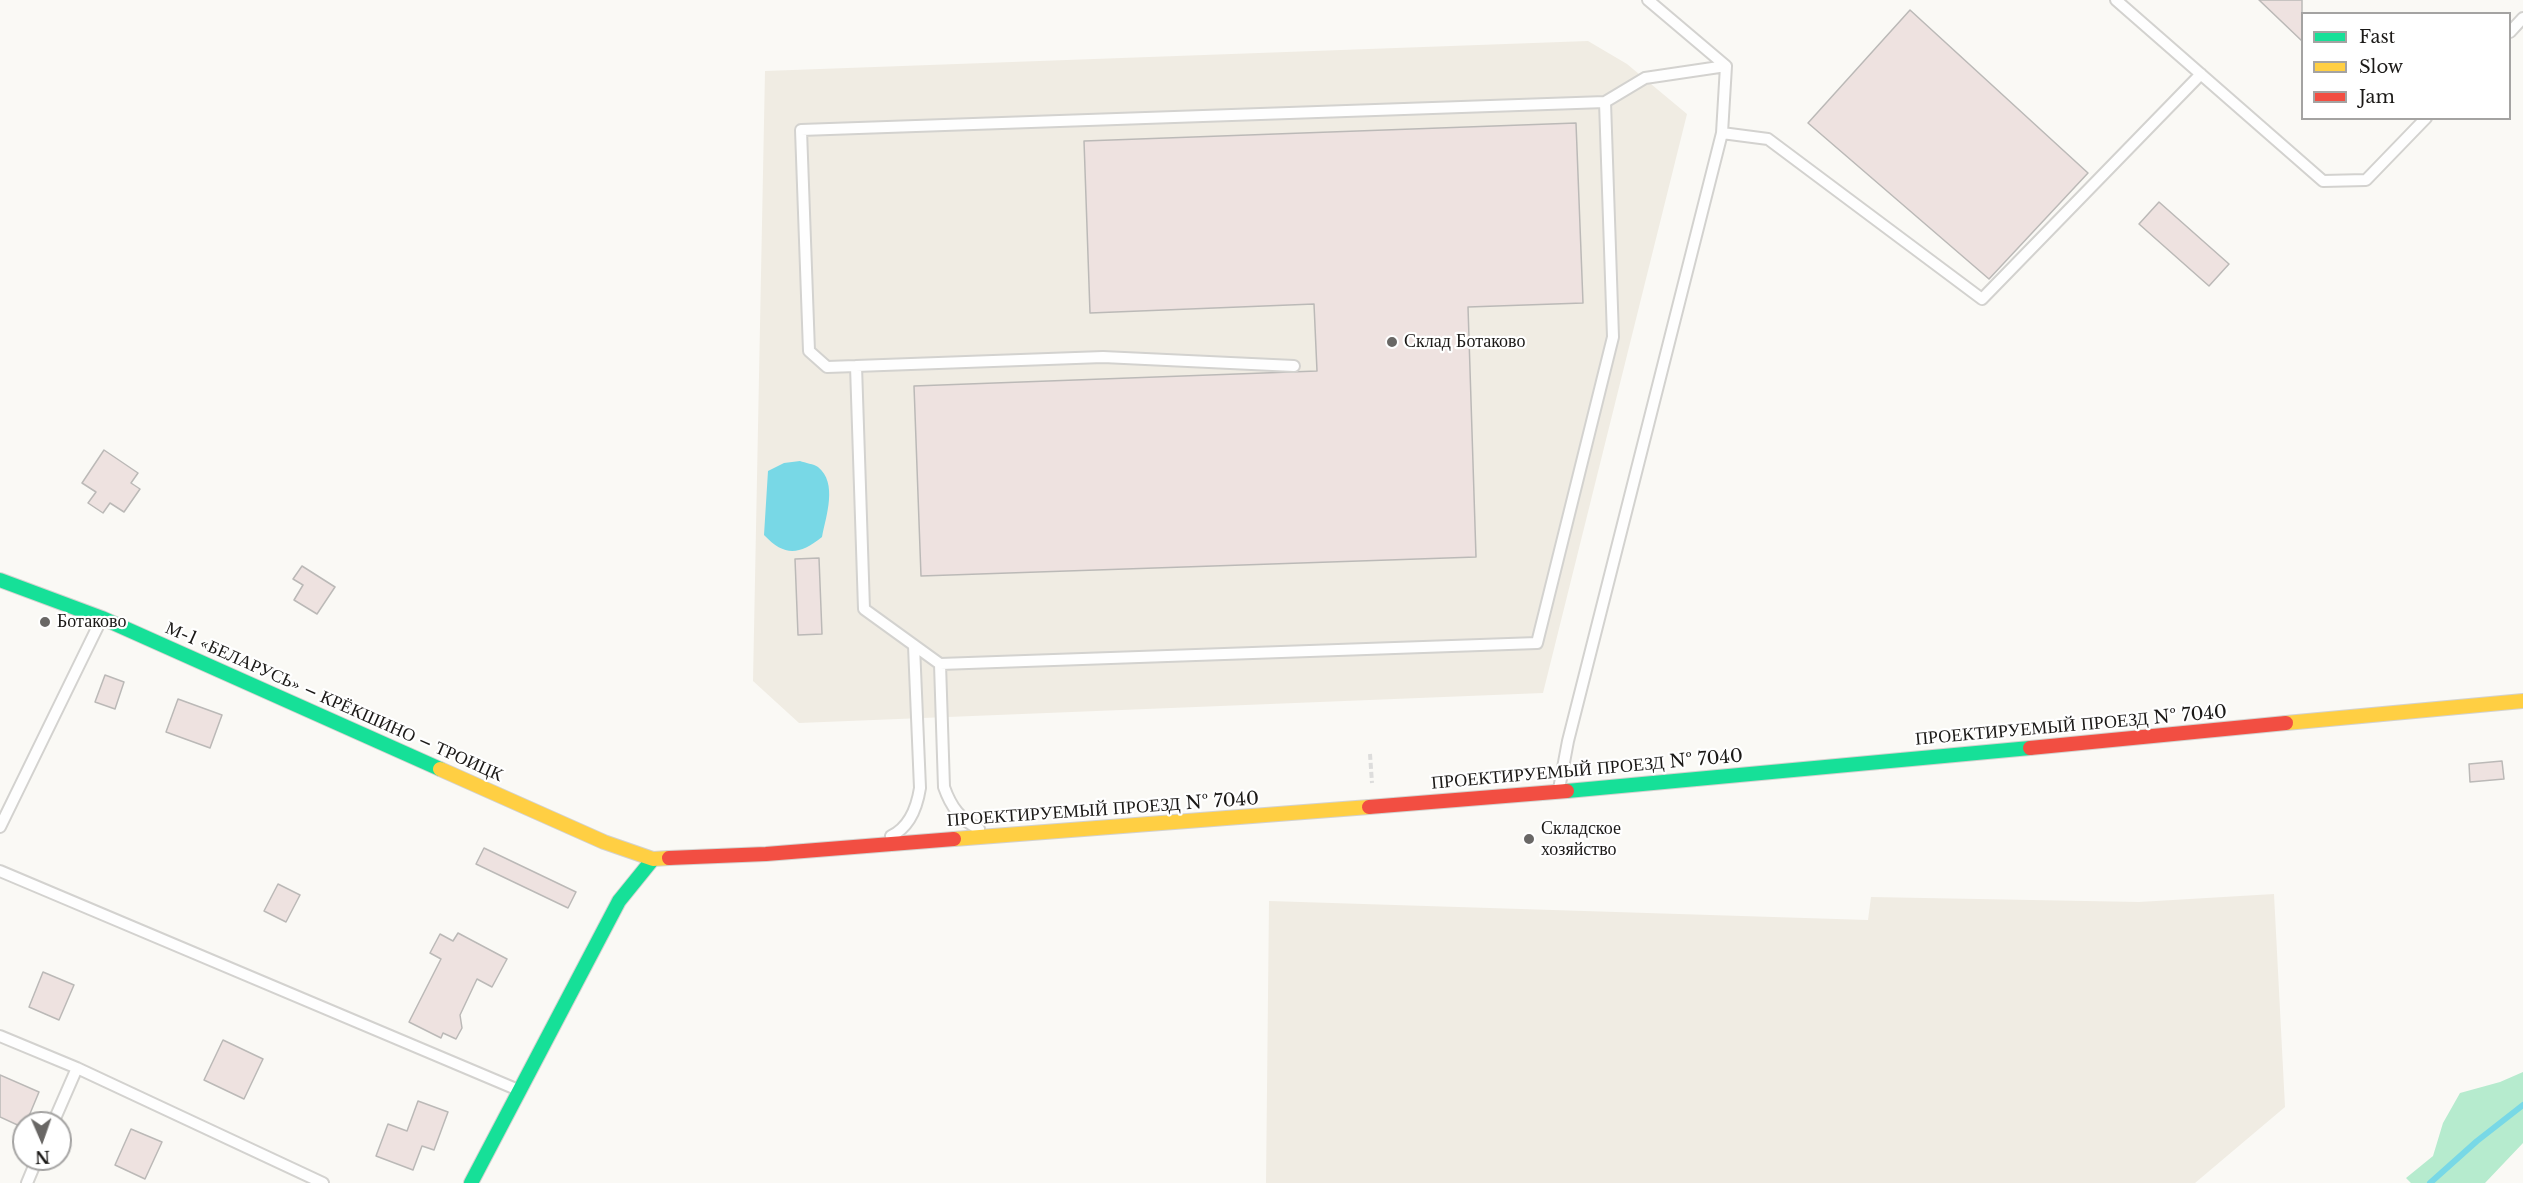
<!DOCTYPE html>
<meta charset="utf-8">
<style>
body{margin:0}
#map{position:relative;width:2523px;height:1183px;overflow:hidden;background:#faf9f5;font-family:"Libre Baskerville",serif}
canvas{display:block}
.legend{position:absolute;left:2301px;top:12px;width:210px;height:108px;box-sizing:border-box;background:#fff;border:2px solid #a4a3a2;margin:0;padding:8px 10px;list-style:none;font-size:18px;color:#1b1917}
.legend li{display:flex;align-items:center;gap:12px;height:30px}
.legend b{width:30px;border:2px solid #a4a3a2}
.north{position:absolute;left:12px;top:1111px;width:60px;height:60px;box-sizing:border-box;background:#fff;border:2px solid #a4a3a2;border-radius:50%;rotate:178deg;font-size:16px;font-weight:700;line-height:24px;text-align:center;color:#1b1917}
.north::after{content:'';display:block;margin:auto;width:21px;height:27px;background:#696765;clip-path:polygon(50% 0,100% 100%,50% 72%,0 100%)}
</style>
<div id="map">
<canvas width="2523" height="1183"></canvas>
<ul class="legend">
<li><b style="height:8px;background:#16e098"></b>Fast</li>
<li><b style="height:8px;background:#ffcf43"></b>Slow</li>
<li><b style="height:8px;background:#f24e42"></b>Jam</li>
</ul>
<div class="north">N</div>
</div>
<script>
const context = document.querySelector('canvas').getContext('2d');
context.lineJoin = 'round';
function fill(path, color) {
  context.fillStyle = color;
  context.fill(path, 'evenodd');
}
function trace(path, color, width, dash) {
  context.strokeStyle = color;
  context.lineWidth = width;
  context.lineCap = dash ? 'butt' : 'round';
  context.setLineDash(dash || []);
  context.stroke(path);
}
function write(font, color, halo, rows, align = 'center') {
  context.font = font + ' "Libre Baskerville",serif';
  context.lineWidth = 4.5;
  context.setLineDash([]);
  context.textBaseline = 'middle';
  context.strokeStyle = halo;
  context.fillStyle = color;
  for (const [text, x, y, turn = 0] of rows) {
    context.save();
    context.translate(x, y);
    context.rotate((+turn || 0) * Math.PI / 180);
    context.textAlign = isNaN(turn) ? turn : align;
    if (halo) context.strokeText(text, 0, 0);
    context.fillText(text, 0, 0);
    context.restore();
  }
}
fill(new Path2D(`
 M1588,41L1627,64L1687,114L1543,693L799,723L753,681L765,71Z
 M2274,894L2285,1107L2195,1183H1266L1269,901L1868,920L1871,897L2139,902Z`), '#f0ece3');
fill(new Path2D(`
 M2523,1072V1143L2485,1183H2411L2406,1178L2433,1156L2443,1123L2460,1093L2500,1082Z`), '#b6ebce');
fill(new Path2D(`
 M800,461C805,463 814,464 818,467C838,483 826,516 822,537C799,555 785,557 764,535L768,471L784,463Z`), '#78d8e6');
trace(new Path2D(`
 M2430,1183L2477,1141L2523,1105`), '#78d8e6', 6);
const building = new Path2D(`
 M2259,0H2302V41Z
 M1910,10L2088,173L1989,279L1808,123Z
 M1576,123L1583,303L1468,307L1476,557L921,576L914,386L1317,371L1314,304L1090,313L1084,141Z
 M2159,202L2229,264L2209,286L2139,224Z
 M104,450L138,473L131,483L140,489L124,512L110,503L103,513L88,503L96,492L82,483Z
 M819,558L822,634L798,635L795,559Z
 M302,566L335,587L317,614L294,600L303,585L293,579Z
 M105,675L124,682L115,709L95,702Z
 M178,699L222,715L210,748L166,732Z
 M2502,761L2504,779L2470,782L2469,764Z
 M484,848L576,892L568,908L476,864Z
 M278,884L300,895L286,922L264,911Z
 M458,933L507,959L492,987L477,979L460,1015L462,1028L456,1039L443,1033L441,1038L409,1022L441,959L430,953L440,934L453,941Z
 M43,972L74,985L59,1020L29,1007Z
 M223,1040L263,1059L244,1099L204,1080Z
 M0,1075L39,1092L24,1128L0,1117Z
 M418,1101L448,1112L434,1150L422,1146L413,1170L376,1156L388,1124L407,1131Z
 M131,1129L162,1142L145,1179L115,1165Z`);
fill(building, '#eee2e0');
trace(building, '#bbb9b7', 1.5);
const lane = new Path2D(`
 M2116,0L2323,181L2366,180L2426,118
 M2510,32L2523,18
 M1722,133L1768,139L1982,299L2201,74
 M856,366L827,367L809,351L801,130L1605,102
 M1294,366L1103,357L856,366L864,609L940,664L1537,643L1613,337L1605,102L1645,78L1726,66
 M940,664L944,787C951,807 960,819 979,829
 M1559,789L1568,741L1722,133L1726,66L1648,0
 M0,827L101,620
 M891,836C910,827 917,807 920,788L914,646
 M0,871L516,1089
 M0,1036L77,1068L323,1183
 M53,1123L77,1068
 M27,1183L37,1159`);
const fast = new Path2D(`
 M0,580L102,618L440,769
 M1567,791L2030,748
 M471,1183L619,901L653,859`);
const slow = new Path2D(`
 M2286,723L2523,701
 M440,769L604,842L653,859L669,858
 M954,839L1369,807`);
const jam = new Path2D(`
 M2030,748L2286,723
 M1369,807L1567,791
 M669,858L766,854L954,839`);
trace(lane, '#d3d2cf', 14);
trace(fast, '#d3d2cf', 16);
trace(slow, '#d3d2cf', 16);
trace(jam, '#d3d2cf', 16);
trace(new Path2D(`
 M1370,754L1372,783`), '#dddddc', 4, [6, 3]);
trace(lane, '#fefefe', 10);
trace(fast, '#16e098', 14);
trace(slow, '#ffcf43', 14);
trace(jam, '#f24e42', 14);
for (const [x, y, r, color] of [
 [1392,342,6,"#696765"],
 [45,622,6,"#696765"],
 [1529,839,6,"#696765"]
]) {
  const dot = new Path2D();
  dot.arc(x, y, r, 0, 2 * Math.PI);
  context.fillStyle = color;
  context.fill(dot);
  trace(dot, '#fff', 2);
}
write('18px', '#1b1917', '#fff', [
 ["Склад Ботаково",1404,342],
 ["Ботаково",57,622],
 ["Складское",1541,829],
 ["хозяйство",1541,850]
], 'left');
write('18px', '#1b1917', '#fff', [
 ["М-1 «БЕЛАРУСЬ» – КРЁКШИНО – ТРОИЦК",334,702,24],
 ["ПРОЕКТИРУЕМЫЙ ПРОЕЗД № 7040",2071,726,-5],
 ["ПРОЕКТИРУЕМЫЙ ПРОЕЗД № 7040",1587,770,-5],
 ["ПРОЕКТИРУЕМЫЙ ПРОЕЗД № 7040",1103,810,-4]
]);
</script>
